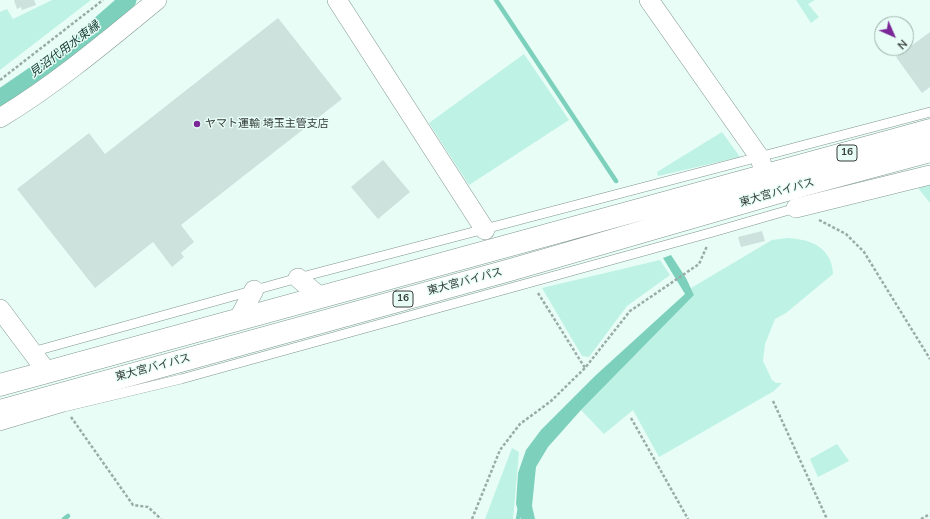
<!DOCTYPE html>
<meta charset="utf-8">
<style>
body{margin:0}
#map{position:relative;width:930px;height:519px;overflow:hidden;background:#e7fdf6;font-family:"Nunito Sans",sans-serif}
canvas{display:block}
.north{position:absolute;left:874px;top:16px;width:40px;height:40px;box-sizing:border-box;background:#e7fdf6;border:1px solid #9fafaa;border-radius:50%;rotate:135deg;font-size:11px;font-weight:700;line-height:16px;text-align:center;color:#333b39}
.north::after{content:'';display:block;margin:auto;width:14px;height:18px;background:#7b2797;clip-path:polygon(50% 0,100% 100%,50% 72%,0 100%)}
</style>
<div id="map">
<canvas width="930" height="519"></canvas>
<div class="north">N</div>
</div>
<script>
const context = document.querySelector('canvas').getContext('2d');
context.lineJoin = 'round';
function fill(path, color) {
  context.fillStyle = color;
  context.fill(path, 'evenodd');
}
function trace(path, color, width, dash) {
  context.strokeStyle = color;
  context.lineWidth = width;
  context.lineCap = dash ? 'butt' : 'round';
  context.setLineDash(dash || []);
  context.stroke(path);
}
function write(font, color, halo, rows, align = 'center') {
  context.font = font + ' "Nunito Sans","Noto Sans JP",sans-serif';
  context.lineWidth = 3;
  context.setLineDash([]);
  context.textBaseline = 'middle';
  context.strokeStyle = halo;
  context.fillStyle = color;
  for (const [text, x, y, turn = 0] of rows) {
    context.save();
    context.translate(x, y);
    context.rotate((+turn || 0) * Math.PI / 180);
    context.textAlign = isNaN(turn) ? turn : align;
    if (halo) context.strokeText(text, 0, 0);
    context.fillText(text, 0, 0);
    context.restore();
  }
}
fill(new Path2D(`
 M52,0H91L0,70V12L7,9L13,19Z
 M796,0H815L808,4L819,17L811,23Z
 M524,54L569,120L469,185L429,123Z
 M722,132L740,157L658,176L657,172Z
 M930,185V203L918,188Z
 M787,238C810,239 832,247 833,274L786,313L775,319L765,344L763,361L772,380L776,383H782L774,391L659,457L633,410L604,434L581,410L694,295L691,288L772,240Z
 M660,260L670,275L627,306L589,357L582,356L542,288Z
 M837,444L849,461L818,477L810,459Z
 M512,448L519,452L513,519H485Z`), '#bef2e4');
fill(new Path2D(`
 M671,255L686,278L694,295L581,410L548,447L536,467L532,506L535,519H521L516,504L518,473L526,450L541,430L596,375L685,294L663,258Z`), '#7dd1bc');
trace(new Path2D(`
 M496,0L616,181
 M64,519L68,516
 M518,519L520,508`), '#7dd1bc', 4.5);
trace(new Path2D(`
 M0,98L73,48L128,0`), '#7dd1bc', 17);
fill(new Path2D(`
 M14,0H34L36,5L22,10L21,7L17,9Z
 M278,18L342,99L181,225L194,242L181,253L184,257L172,267L153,242L95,288L17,189L89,133L105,154Z
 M930,32V87L922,93L896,57Z
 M383,160L410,192L378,219L351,187Z
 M762,231L765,241L741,247L738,237Z`), '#cde2dc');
const service = new Path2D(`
 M32,352L298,278L930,112
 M0,426L64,407L181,379L713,232L796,208L794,205`);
const minor = new Path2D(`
 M337,0L485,230
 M649,0L760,158L765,176
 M0,118C56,84 107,41 157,0
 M796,208L930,175
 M298,278L320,297
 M0,309L47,372
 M238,320L254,290`);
const trunk = new Path2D(`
 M0,385L930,130
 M0,411L510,270L804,185L930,151`);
trace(service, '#829690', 10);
trace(minor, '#829690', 20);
trace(trunk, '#829690', 23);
trace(new Path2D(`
 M0,80L103,0
 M819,220L846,234L864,252L930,359
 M538,293L585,368
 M773,401L827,519
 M71,417L133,505L148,507L161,519
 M631,418L688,519
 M472,519L500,450L520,424L551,401L585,368L630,311L699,264L707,246
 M921,519L930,514`), '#9baba6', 2.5, [3, 2]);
trace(service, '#fff', 9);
trace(minor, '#fff', 19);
trace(trunk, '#fff', 22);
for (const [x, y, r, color] of [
 [197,124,4,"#7b2797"]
]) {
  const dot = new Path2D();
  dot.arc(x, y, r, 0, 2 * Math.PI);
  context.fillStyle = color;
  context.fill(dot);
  trace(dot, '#e7fdf6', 1.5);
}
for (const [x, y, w] of [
 [847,153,20],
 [403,299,20]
]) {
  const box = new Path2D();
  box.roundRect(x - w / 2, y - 8, w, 16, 3);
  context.fillStyle = '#e7fdf6';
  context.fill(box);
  trace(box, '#333b39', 1);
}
write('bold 10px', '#333b39', null, [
 ["16",847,153],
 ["16",403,299]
]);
write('11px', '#333b39', '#e7fdf6', [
 ["ヤマト運輸 埼玉主管支店",205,124]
], 'left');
write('11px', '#333b39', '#e7fdf6', [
 ["東大宮バイパス",777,193,-16],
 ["東大宮バイパス",465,282,-15],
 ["東大宮バイパス",153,368,-15]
]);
write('italic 12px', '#194037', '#e7fdf6', [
 ["見沼代用水東縁",65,50,-37]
]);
</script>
